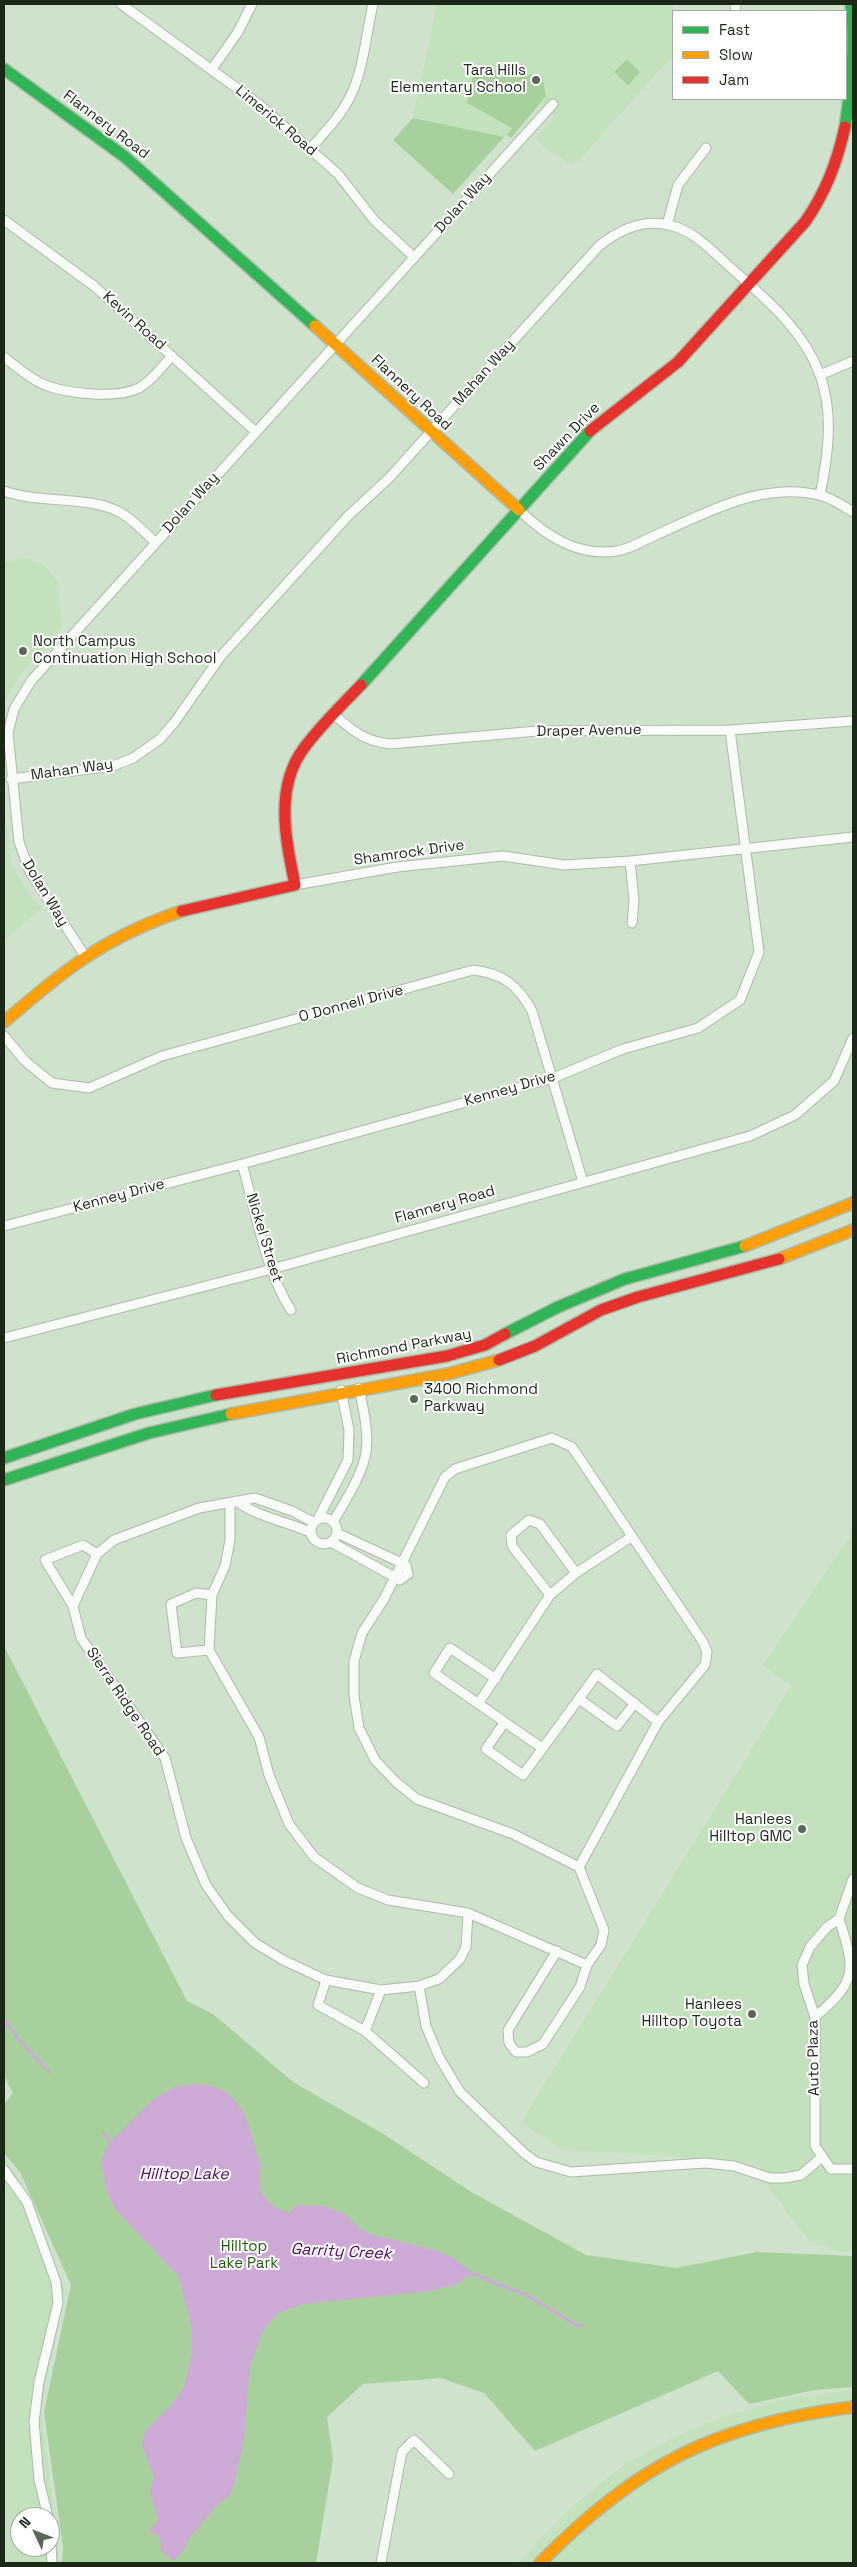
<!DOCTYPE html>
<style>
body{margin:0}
#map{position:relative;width:857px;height:2567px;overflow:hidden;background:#cfe2cb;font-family:"Space Grotesk",sans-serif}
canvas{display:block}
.frame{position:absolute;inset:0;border:5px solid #1b2818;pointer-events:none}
.legend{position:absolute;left:672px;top:10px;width:175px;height:90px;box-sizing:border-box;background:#fff;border:1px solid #a4a9a3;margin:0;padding:6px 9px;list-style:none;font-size:15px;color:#1b2818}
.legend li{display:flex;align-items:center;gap:10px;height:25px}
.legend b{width:25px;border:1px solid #a4a9a3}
.north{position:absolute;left:10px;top:2507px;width:50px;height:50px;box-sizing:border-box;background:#fff;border:1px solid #a4a9a3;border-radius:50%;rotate:313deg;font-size:14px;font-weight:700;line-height:20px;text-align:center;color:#1b2818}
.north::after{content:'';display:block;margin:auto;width:18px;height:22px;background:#5a6957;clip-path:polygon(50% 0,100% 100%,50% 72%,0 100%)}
</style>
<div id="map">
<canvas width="857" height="2567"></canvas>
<div class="frame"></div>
<ul class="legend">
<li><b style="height:6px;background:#30b455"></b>Fast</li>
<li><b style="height:6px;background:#ff9f0a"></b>Slow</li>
<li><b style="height:6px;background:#e5322d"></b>Jam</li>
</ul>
<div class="north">N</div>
</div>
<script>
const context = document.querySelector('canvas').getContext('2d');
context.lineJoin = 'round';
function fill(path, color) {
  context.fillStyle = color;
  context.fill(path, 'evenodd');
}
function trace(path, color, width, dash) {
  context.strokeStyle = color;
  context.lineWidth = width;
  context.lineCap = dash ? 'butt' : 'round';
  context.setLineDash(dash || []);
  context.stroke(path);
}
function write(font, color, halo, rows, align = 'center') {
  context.font = font + ' "Space Grotesk",sans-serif';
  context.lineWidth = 4;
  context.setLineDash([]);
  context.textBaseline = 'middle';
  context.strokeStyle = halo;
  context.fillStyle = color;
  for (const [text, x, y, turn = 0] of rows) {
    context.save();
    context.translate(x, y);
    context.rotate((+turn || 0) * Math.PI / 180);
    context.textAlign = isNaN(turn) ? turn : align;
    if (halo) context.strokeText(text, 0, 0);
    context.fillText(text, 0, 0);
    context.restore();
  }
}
fill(new Path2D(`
 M437,4H674L672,56L574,166L549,151L535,138L555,116L541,103L511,138L507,135L504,137L413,118Z
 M23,558L43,564L58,583L62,627L21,674L4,701V562Z
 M4,807L12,866L29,895L42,908L4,940Z
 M853,1532V2252L837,2251L808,2240L769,2188L758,2163L613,2152L563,2151L521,2122L791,1686L763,1665Z
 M4,2160L17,2175L64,2289L41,2410L59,2553L58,2563H4ZM20,2517H50V2547H20Z
 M853,2390V2563H517L575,2504L620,2468L670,2439L726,2416L785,2399Z`), '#c3e1bc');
fill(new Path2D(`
 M627,59L640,72L628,85L614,72Z
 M475,65L528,77L529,74L542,76L546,96L511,138L507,135L512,128L467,103Z
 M413,118L504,137L453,194L393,140Z
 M4,1646L187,2001L213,2014L293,2082L385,2135L473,2193L586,2255L676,2268L757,2252L853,2256V2387L815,2390L749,2404L718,2371L535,2451L484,2393L441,2378L363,2384L327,2417L333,2459L316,2563H62L63,2547L44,2412L71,2285L20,2172L4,2153V2104L13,2093L4,2076Z`), '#a7d09d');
fill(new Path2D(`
 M194,2084C230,2085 244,2105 252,2137C255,2146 256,2156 261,2163C257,2192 262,2203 289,2213L297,2205L324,2206L346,2215L359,2228L373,2235L438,2251L453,2258L473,2273L455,2285L430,2291L303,2304L278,2313L263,2331L250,2365L244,2440L234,2485L229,2497L219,2503L190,2537L184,2550L173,2561L161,2551L160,2537L149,2532L158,2520L150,2491L154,2477L142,2445L145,2431L170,2407L184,2387L192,2354V2329L179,2277L115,2209L107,2192L101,2162L108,2145L152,2100L174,2087Z`), '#cdaad6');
trace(new Path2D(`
 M4,2018L18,2039L49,2072
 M103,2133L113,2143
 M470,2273L528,2296L576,2325L582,2326`), '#cdaad6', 3);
const street = new Path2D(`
 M121,4L260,105L338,174L374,220L414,257
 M735,11L736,4
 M212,69L238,32L252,4
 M310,149C324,133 340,117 350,97C364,69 366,34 373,4
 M4,220L94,286L256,432
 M667,225L678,185L706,148
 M4,357C17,367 30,379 45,385C68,394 117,399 139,388C152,381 162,366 172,356
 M820,375L853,361
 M4,491C39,504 90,495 121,513C134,520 145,533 156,543
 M519,510C546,536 578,557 617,551C630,549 644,540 656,535C706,513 762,481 819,495C830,497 843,506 853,512
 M334,715C353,731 366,742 391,744L537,731L730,730L853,721
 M11,779L113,766L133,758L160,739L174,723L221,656L348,516L389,478L599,246C619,230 643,219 669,225C695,231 712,251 731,268C765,298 804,330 820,375C834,414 828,456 820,495
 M630,861L634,901L632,923
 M295,885L397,867L503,856L564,865L630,861L853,837
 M85,956L30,872L19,842L8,733L14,709L31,681L553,104
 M4,1036L25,1061L52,1083L89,1088L162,1056L473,970C502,973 518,985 532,1011L583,1182
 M242,1164C255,1208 266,1273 291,1310
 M4,1226L242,1164L553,1078L623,1049L698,1028L740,1000L759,952L730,730
 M4,1338L272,1269L750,1136L795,1115L834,1081L853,1038
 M552,1438L572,1447L703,1642L707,1652L705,1665L658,1722L579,1867L513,1834L417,1799L397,1783L375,1760L359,1728L354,1696V1661L362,1633L384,1599L445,1477L455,1469Z
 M236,1501C258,1517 285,1521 310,1532
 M230,1503V1540L225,1566L212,1595L209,1650L259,1737L269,1775L289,1824L314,1857L358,1888L388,1900L468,1913L587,1965
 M311 1531a13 13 0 1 1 26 0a13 13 0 1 1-26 0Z
 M318,1519L348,1460L349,1430L341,1390
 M313,1522L292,1511L255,1498L199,1508L114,1540L97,1554L73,1606L81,1638L165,1758L186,1838L206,1885L228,1916L255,1943L283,1960L326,1980L381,1990L419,1986L439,1979L460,1959L466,1947L468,1913
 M333,1522C344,1503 363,1474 366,1452C369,1431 363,1408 359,1388
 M331,1542L400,1580L408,1574L406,1565L337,1533
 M550,1595L512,1546L511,1535L529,1520L540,1524L576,1573
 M73,1606L45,1560L83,1545L97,1554
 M209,1650L177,1653L171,1604L196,1593L212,1595
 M496,1679L450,1648L434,1673L542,1748
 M579,1699L617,1726L635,1703
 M478,1704L550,1595L576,1573L631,1537
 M504,1723L486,1749L523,1775L597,1674L658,1722
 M853,1879L839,1919L827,1927L810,1947L802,1965L804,1984L815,2017V2146L831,2169H853
 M557,1951L508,2030L509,2043L516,2052H527L543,2044L580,1987L587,1965L601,1945L604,1930L579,1867
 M326,1980L318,2005L365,2031L424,2083
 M419,1986L426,2026L439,2057L460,2092L524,2153L536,2162L571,2172L705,2163L734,2166L770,2178H784L801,2175L822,2157
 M815,2017C857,1981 856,1971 839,1919
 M365,2031L381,1990
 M4,2170L27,2202L56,2282L58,2303L39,2382L34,2422L39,2480L48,2517
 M50,2525L52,2563
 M381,2563L402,2452L414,2440L449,2474`);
const fast = new Path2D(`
 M4,69L125,157L315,326
 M845,127C851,87 856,44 851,4
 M361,685L590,431
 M505,1334L558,1307L625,1279L745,1246
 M4,1458L135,1414L216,1395
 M4,1480L149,1433L231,1414`);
const slow = new Path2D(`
 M315,326L519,510
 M4,1022C65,970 104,937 182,911
 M745,1246L853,1203
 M779,1259L853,1230
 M231,1414L448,1374L499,1360
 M540,2563C636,2465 716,2424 853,2407`);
const jam = new Path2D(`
 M590,431L678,362L805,222C826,192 837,162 845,127
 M182,911L295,885C286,840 274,788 304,748C321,725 342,705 361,685
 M499,1360L535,1346L601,1310L638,1297L779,1259
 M216,1395L447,1356L485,1345L505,1334`);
trace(street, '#acbba9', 11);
trace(fast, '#acbba9', 14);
trace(slow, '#acbba9', 14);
trace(jam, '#acbba9', 14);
trace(street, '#f8fbf7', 9);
trace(fast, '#30b455', 11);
trace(slow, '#ff9f0a', 11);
trace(jam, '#e5322d', 11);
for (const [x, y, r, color] of [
 [536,80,5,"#5a6957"],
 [23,651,5,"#5a6957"],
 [414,1399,5,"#5a6957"],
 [802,1829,5,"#5a6957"],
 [752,2014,5,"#5a6957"]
]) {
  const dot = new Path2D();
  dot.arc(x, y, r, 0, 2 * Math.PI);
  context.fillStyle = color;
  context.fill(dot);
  trace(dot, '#fff', 2);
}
write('15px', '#1b2818', '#fff', [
 ["Tara Hills",526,71],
 ["Elementary School",526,88],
 ["North Campus",33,642,"left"],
 ["Continuation High School",33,659,"left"],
 ["3400 Richmond",424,1390,"left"],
 ["Parkway",424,1407,"left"],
 ["Hanlees",792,1820],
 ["Hilltop GMC",792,1837],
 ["Hanlees",742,2005],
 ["Hilltop Toyota",742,2022]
], 'right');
write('15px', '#1b2818', '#fff', [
 ["Limerick Road",276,121,40],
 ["Flannery Road",106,125,37],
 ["Dolan Way",463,203,-48],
 ["Kevin Road",134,321,42],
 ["Mahan Way",484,373,-48],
 ["Flannery Road",411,393,43],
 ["Shawn Drive",567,437,-46],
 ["Dolan Way",191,503,-48],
 ["Draper Avenue",589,731,-1],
 ["Mahan Way",72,770,-8],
 ["Shamrock Drive",409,853,-8],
 ["Dolan Way",45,893,59],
 ["O Donnell Drive",351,1004,-15],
 ["Kenney Drive",510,1089,-16],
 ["Kenney Drive",119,1196,-15],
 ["Flannery Road",445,1205,-16],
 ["Nickel Street",264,1238,73],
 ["Richmond Parkway",404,1347,-11],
 ["Sierra Ridge Road",125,1702,56],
 ["Auto Plaza",814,2058,-91]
]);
write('15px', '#215a10', '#fff', [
 ["Hilltop",244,2247],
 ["Lake Park",244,2264]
]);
write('italic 16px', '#540763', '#fff', [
 ["Hilltop Lake",184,2175],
 ["Garrity Creek",341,2252,3]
]);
</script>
